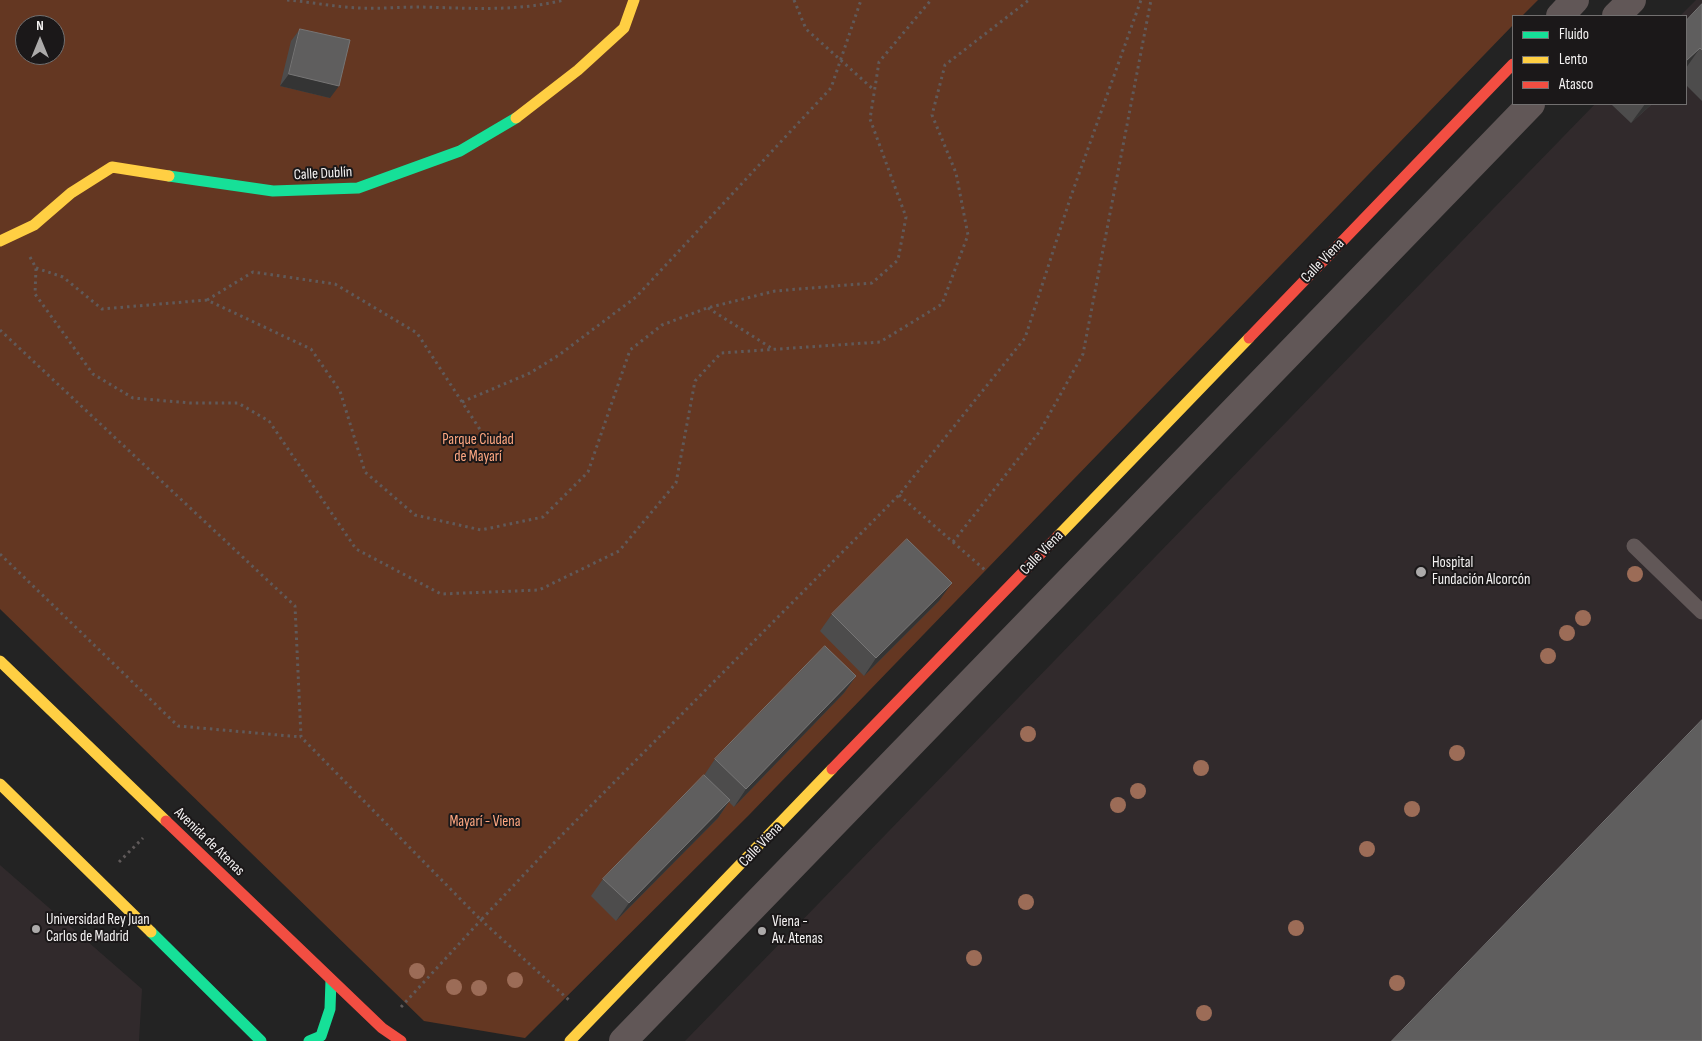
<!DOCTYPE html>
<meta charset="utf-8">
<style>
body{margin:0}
#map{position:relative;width:1702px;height:1041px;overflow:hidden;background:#232323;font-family:"Sofia Sans Condensed",sans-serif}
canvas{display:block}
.legend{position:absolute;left:1512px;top:15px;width:175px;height:90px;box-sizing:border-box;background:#1b1819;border:1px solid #727070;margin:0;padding:6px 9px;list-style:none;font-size:15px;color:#f5f3f3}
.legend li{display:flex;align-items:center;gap:10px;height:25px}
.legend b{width:25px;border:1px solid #727070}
.north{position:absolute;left:15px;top:15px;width:50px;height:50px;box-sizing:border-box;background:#1b1819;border:1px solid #727070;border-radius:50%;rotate:0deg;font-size:14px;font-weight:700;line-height:20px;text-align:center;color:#f5f3f3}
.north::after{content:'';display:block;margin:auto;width:18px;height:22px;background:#acaaaa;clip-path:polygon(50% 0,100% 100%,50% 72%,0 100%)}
</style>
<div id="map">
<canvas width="1702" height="1041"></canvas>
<ul class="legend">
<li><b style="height:6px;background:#16e098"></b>Fluido</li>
<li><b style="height:6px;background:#ffcf43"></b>Lento</li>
<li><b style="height:6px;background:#f24e42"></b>Atasco</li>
</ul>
<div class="north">N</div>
</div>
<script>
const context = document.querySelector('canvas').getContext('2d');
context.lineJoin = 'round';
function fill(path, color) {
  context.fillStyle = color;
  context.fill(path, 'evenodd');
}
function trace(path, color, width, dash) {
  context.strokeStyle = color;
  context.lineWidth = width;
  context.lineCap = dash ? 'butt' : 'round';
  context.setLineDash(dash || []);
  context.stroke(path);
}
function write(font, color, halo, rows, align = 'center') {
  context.font = font + ' "Sofia Sans Condensed",sans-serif';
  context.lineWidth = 4;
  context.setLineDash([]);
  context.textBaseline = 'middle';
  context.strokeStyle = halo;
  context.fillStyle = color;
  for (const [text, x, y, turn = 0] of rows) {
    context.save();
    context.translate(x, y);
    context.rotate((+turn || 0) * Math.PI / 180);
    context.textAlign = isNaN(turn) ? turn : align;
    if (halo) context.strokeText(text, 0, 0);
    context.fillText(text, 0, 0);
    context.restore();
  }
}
fill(new Path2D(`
 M1696,0H1702V1041H685L1595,104H1686V16H1680Z
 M0,865L142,989L139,1041H0Z`), '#312a2c');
fill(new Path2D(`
 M0,0H1538L1522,16H1513V25L748,816L525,1038L424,1021L0,609ZM25,25H55V55H25Z`), '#643722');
trace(new Path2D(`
 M287,0C311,2 335,7 359,8C379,9 400,7 420,7C469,8 516,12 564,0
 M794,0L806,29L874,90
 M30,257L36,268L35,294L93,374L133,398L190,403H238L269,421L356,549L441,594L539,590L619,551L676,483L695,381L721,353L880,342L942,304L968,235L956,173L932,115L945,65L1029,0
 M36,268L63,277L102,309L207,300L311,349L340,391L365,472L415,515L481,530L543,517L588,472L630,350L662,325L707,308L775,291L872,283L898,260L906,217L870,119L879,62L931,0
 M207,300L253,272L335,284L417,333L481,431
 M708,308L773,349
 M0,330L295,606L301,737L481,920L550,847L899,495L1025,338L1070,199L1141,0
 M462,402L530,373L559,355L636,297L831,88L861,0
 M899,495L985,570
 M953,542L1040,431L1083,354L1151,0
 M0,554L178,726L301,737
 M119,862L143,838
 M401,1007L481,920L570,1001`), '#605a5a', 3, [2.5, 4]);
trace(new Path2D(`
 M1634,546L1702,612`), '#615757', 15);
trace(new Path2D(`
 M1560,16L1575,0
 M1616,16L1632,0
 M623,1041L1531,104`), '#615757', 28);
trace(new Path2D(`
 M169,176L273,191L358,188L460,151L516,118
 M151,932L261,1041
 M309,1041L321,1036L330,1009L331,980`), '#16e098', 11);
trace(new Path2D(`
 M516,118L578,70L624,28L634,0
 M0,241L34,225L71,193L112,167L169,176
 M1058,536L1249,338
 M0,661L166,821
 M0,784L151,932
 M570,1041L832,769`), '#ffcf43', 11);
trace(new Path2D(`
 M1249,338L1513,64
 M832,769L1058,536
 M166,821L382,1028L401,1041`), '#f24e42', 11);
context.fillStyle = '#9c6c57';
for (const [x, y] of [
 [1635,574],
 [1583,618],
 [1567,633],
 [1548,656],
 [1028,734],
 [1457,753],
 [1201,768],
 [1138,791],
 [1118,805],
 [1412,809],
 [1367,849],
 [1026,902],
 [1296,928],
 [974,958],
 [417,971],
 [515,980],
 [1397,983],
 [454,987],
 [479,988],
 [1204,1013]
]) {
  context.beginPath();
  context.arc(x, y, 8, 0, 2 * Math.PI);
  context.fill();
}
fill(new Path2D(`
 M1702,4V101L1686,85V21Z
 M300,29L330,98L280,86L291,41Z
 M1613,104H1652L1631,123L1612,105Z
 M939,601L864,676L820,631L832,614Z
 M856,676L844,693L734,807L729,802L718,818L616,921L591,896L603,879L703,777L715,759Z`), '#4d4c4c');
fill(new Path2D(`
 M1700,48L1686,68V61Z
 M289,74L339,86L330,98L280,86Z
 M1645,104H1652L1631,123Z
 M952,583L939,601L864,676L876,658Z
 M856,676L844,693L734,807L746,789Z
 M730,800L718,818L616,921L629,903Z`), '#343434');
const building = new Path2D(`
 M1702,4V50L1700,48L1686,61V21Z
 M300,29L350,40L339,86L289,74Z
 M907,539L952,583L876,658L832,614Z
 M825,646L856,676L746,789L715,759Z
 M1702,720V1041H1392Z
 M704,775L730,800L629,903L603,879Z`);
fill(building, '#5f5e5e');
trace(building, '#767575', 1);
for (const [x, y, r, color] of [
 [1421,572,6,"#acaaaa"],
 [36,929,5,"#acaaaa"],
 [762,931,5,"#acaaaa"]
]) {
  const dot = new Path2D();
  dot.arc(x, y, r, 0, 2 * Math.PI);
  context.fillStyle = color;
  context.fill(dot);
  trace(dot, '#1b1819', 2);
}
write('15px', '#f5f3f3', '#1b1819', [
 ["Calle Dublín",323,174,-3],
 ["Calle Viena",1323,261,-46],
 ["Calle Viena",1042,553,-46],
 ["Avenida de Atenas",209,842,44],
 ["Calle Viena",761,845,-46]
]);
write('15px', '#ffa882', '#1b1819', [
 ["Parque Ciudad",478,440],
 ["de Mayarí",478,457],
 ["Mayarí - Viena",485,822]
]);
write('15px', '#f5f3f3', '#1b1819', [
 ["Hospital",1432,563],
 ["Fundación Alcorcón",1432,580],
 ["Universidad Rey Juan",46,920],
 ["Carlos de Madrid",46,937],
 ["Viena -",772,922],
 ["Av. Atenas",772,939]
], 'left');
</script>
